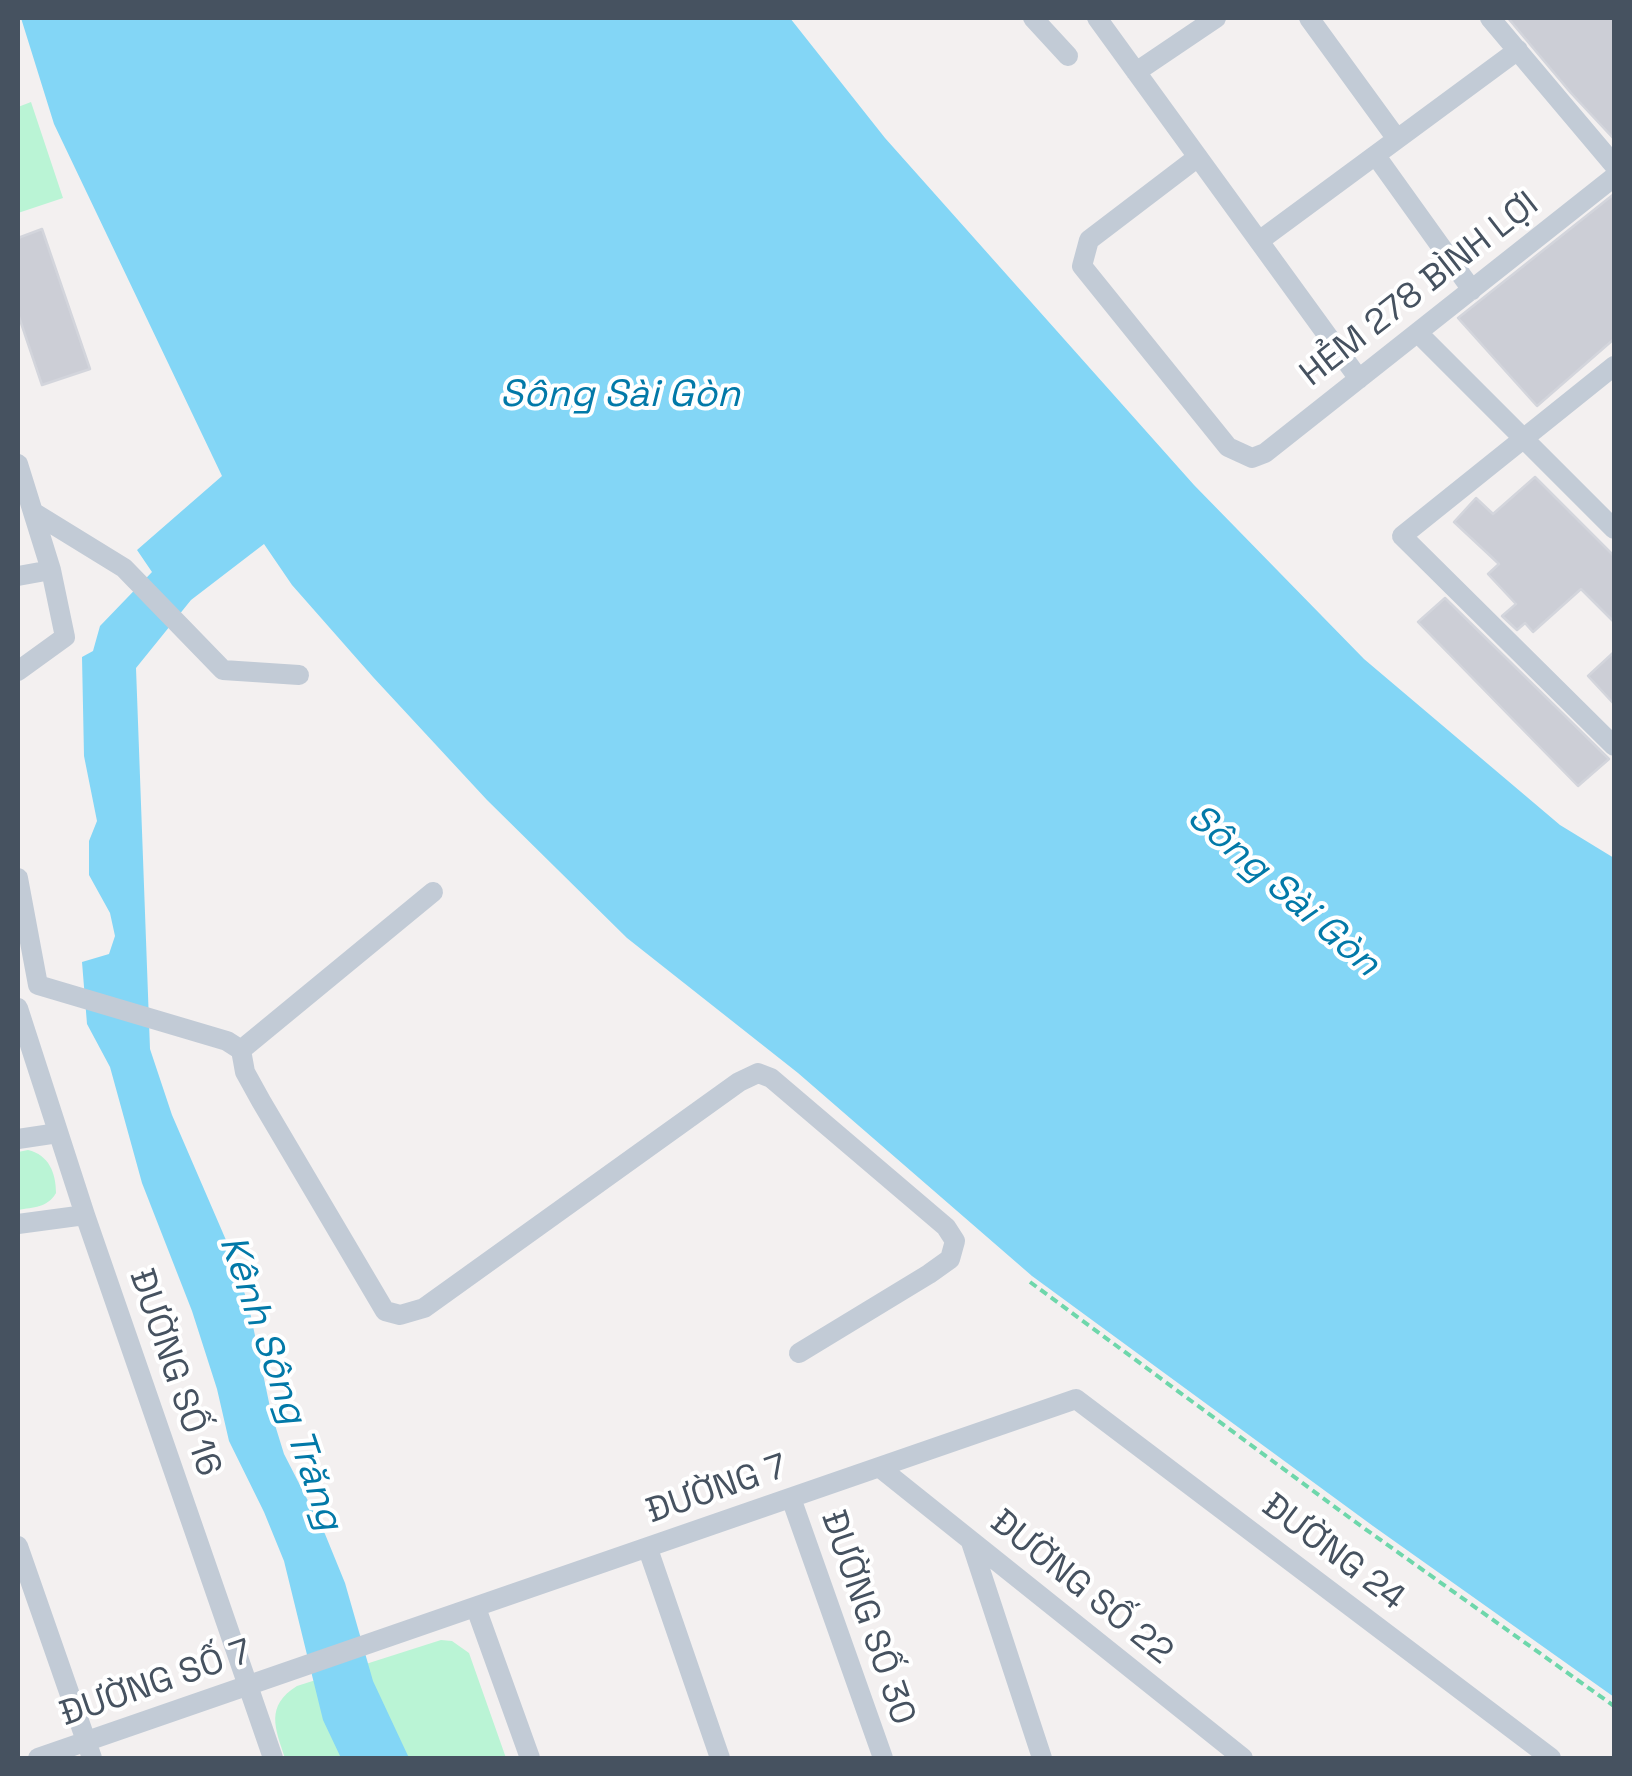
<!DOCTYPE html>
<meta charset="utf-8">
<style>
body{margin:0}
#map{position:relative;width:1632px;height:1776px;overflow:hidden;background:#f3f0f0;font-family:"Space Grotesk",sans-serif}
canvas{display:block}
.frame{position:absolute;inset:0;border:20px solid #465260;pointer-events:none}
</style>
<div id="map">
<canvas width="1632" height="1776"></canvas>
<div class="frame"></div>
</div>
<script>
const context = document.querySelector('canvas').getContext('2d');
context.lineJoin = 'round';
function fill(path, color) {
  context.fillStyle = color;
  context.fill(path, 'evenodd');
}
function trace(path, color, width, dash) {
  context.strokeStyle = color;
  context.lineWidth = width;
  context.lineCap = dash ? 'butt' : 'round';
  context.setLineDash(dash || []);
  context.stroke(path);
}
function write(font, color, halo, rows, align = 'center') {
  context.font = font + ' "Space Grotesk",sans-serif';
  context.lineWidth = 8;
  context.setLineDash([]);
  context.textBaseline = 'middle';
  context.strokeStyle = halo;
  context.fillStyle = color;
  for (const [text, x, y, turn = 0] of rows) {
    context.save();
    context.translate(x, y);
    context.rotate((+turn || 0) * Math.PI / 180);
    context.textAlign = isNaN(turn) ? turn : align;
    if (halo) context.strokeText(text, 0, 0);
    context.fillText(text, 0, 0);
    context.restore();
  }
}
fill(new Path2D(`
 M31,102L63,198L18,213V107Z
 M28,1150C49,1155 56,1173 56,1193C47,1208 34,1207 18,1210V1152Z
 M441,1640L452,1641L469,1653L506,1758H285C275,1728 265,1706 297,1686Z`), '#baf4d5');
fill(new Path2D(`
 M21,18H790L885,138L1194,485L1364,659L1560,825L1614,858V1697L1373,1526L1032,1276L798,1073L627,938L487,800L373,677L292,585L264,544L191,600L136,668L150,1049L172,1115L232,1254L249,1307L271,1412L284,1454L325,1534L345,1583L373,1681L409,1758H341L323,1720L284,1561L264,1512L229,1441L217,1389L192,1311L142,1183L110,1067L87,1024L82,962L109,954L115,936L110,913L89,875V841L97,821L84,756L82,657L93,651L100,626L152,572L137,550L222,476L54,124Z`), '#83d6f6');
const building = new Path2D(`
 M1508,18H1614V139L1571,93Z
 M1614,194V339L1537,406L1458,318Z
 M42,229L90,369L42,385L18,314V238Z
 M1535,477L1614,556V622L1581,589L1533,632L1525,623L1517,630L1502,616L1516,604L1488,574L1499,564L1454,522L1476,498L1493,514Z
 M1445,598L1609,759L1578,786L1418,622Z
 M1614,652V704L1588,676Z`);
fill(building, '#ccced6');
trace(building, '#d3d5dc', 2.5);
trace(new Path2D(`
 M1030,1282L1354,1521L1614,1706`), '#6ed7ab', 4, [8, 5]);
trace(new Path2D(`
 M1033,18L1068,56
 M1097,18L1359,379
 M1309,18L1397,139
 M1490,18L1614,165
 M1136,72L1216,18
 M1376,156L1472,290
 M1198,157L1089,240L1082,266L1228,447L1252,458L1265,453L1614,177
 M1259,241L1518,50
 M1418,333L1614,529
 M1614,366L1402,536L1614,746
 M18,464L51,570L65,637L18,671
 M33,512L124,568L223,670L299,675
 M18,576L51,570
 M18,878L38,985L227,1041L241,1050L245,1072L261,1101L385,1311L400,1315L424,1308L739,1082L758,1073L771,1078L946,1227L955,1241L950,1259L929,1274L799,1353
 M18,1008L85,1215L273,1758
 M241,1050L433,892
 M18,1139L58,1133
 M18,1224L85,1215
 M879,1467L1243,1758
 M791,1498L883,1758
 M971,1542L1042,1758
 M18,1546L92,1758
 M648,1549L720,1758
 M476,1608L530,1758
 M38,1758L1076,1399L1551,1758`), '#c2cbd6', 20);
write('35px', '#465260', '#fff', [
 ["HẺM 278 BÌNH LỢI",1420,290,-38],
 ["ĐƯỜNG SỐ 16",174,1373,71],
 ["ĐƯỜNG 7",717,1490,-19],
 ["ĐƯỜNG 24",1333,1553,37],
 ["ĐƯỜNG SỐ 22",1081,1588,39],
 ["ĐƯỜNG SỐ 30",867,1618,71],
 ["ĐƯỜNG SỐ 7",156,1684,-19]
]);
write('italic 38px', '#0279a8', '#fff', [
 ["Sông Sài Gòn",620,396],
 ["Sông Sài Gòn",1283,891,41],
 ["Kênh Sông Trăng",280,1383,71]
]);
</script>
